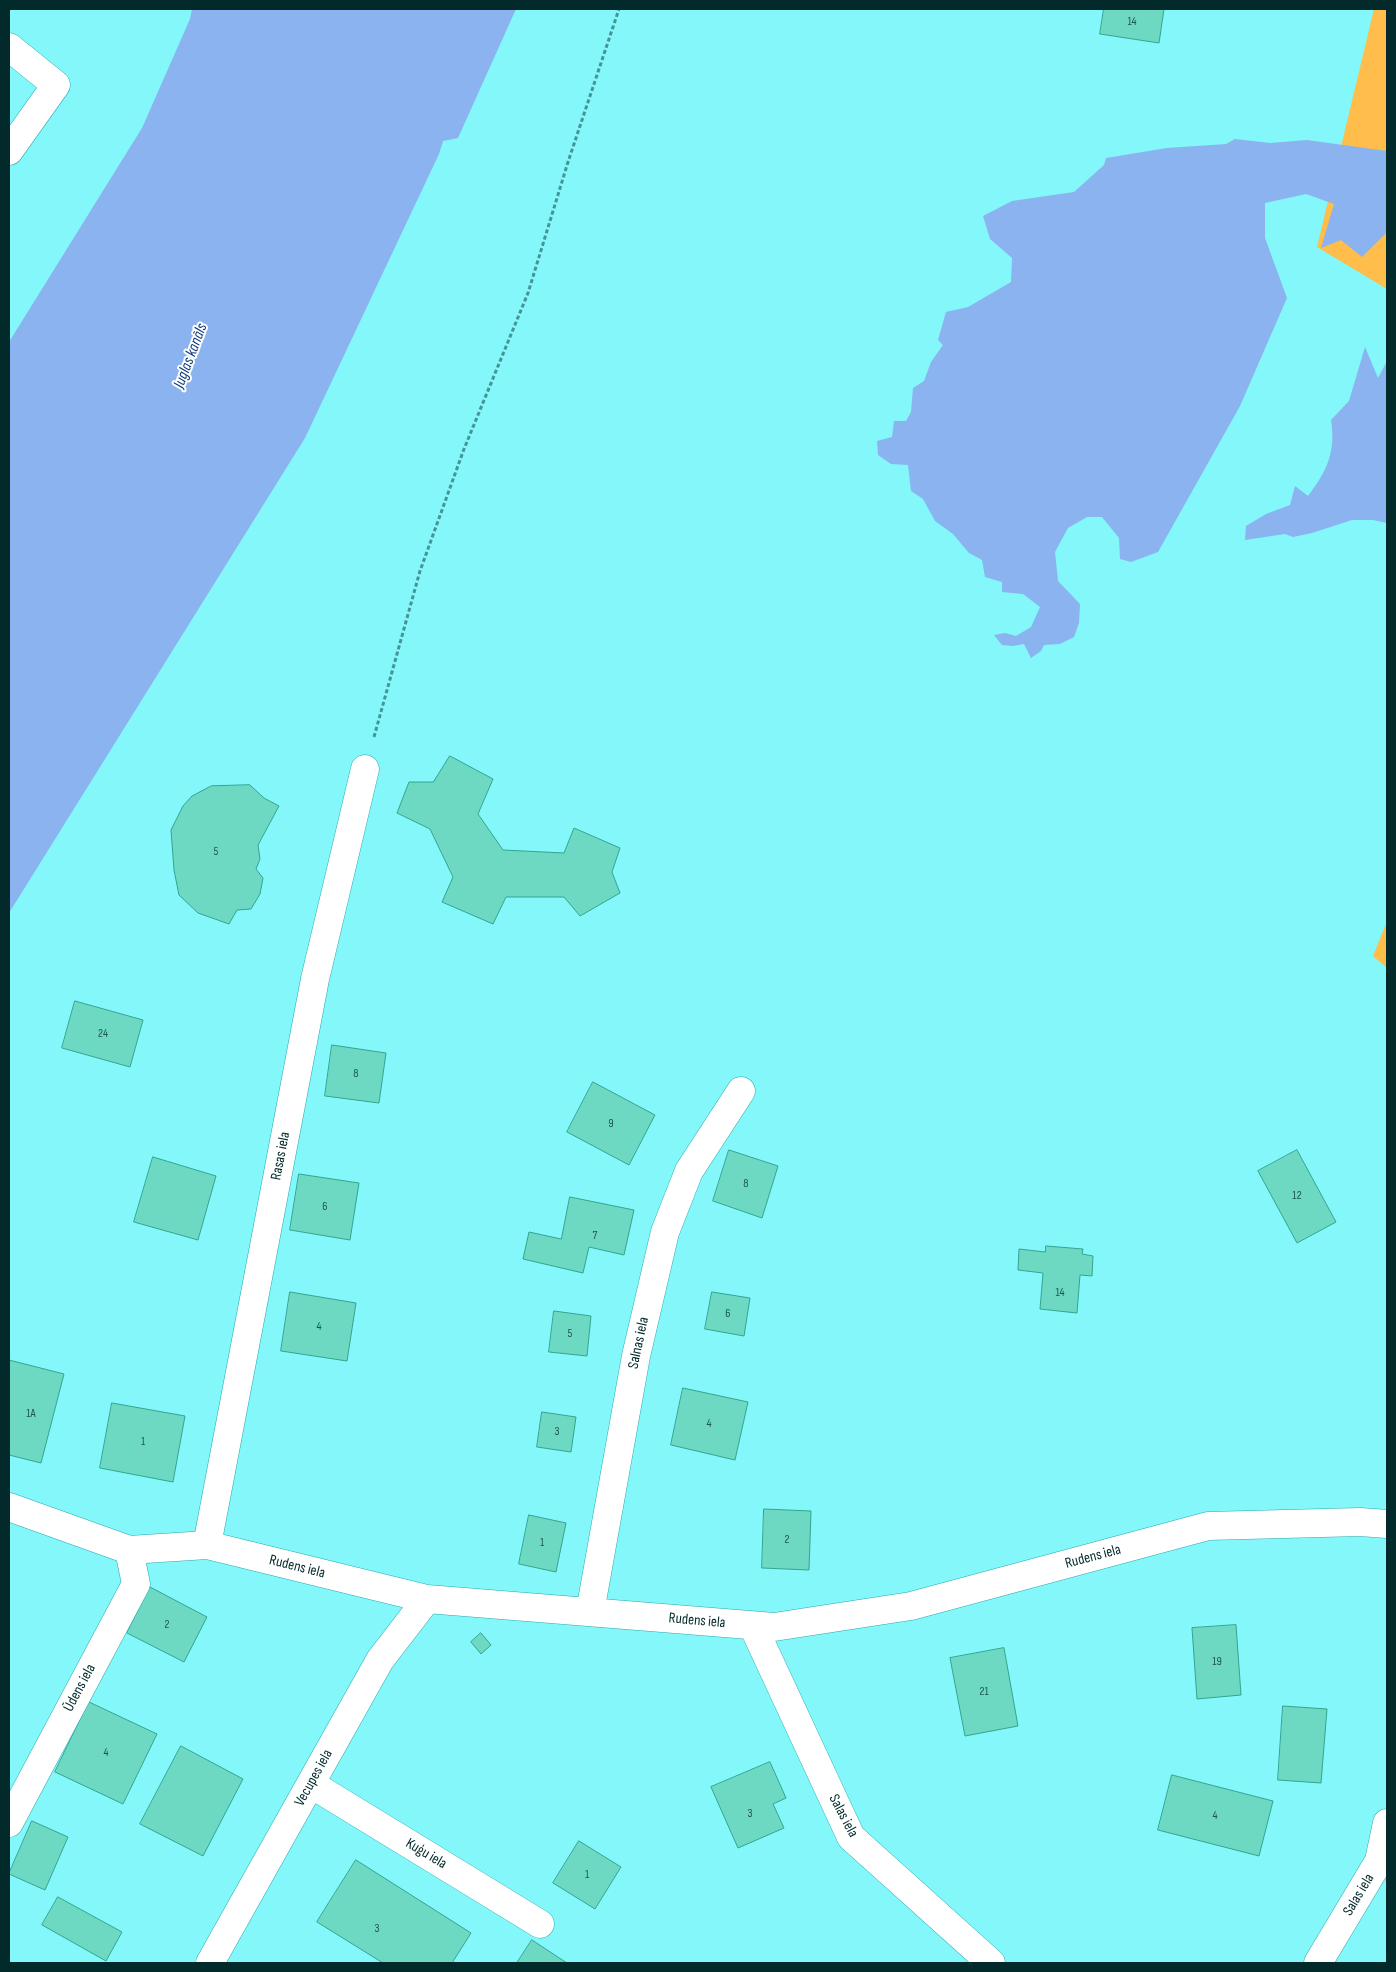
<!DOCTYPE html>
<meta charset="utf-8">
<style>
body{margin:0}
#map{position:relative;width:1396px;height:1972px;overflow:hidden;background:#83f7fa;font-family:"Sofia Sans Condensed",sans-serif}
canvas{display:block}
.frame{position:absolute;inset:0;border:10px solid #022a2b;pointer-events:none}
</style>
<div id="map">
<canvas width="1396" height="1972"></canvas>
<div class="frame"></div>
</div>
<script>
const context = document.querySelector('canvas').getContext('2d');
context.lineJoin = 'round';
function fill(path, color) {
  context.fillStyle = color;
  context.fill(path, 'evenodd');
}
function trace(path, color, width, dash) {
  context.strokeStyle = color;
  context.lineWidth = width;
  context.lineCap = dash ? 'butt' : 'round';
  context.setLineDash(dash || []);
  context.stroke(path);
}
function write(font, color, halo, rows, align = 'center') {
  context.font = font + ' "Sofia Sans Condensed",sans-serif';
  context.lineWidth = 4;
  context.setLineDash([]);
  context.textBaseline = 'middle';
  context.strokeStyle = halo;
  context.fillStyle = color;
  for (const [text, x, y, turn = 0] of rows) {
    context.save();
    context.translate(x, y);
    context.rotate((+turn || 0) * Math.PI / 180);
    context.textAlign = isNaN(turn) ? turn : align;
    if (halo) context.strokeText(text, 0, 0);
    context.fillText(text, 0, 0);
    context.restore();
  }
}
fill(new Path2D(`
 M1374,9H1387V289L1317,247Z
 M1387,921V968L1373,956Z`), '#ffbd4c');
fill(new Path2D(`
 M192,9H516L458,138L443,141L439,154L305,438L9,913V342L142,128L190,19Z
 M1235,139L1270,143L1307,140L1387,151V232L1362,257L1341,240L1321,248L1334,204L1306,194L1265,203V238L1287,298L1240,406L1158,552L1131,562L1120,559L1119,538L1102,517H1087L1068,528L1055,552L1058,581L1080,604L1079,623L1074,637L1060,644L1044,645L1041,651L1031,658L1024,644L1013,646L1002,645L994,635L1005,633L1016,636L1031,627L1040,607L1023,594L1002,592V582L985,577L982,560L969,553L953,534L935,521L923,499L911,491L908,465L891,464L878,455L877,441L892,437L894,421H906L911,412L913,388L924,381L931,362L943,345L938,340L946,312L968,307L1011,282L1012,258L990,239L983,216L1012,201L1074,192L1104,165L1106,158L1167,148L1226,144Z
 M1387,339V523L1373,520H1352L1312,533L1293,537L1285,534L1245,540L1246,526L1266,514L1290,505L1295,486L1308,496C1327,471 1336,452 1331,420L1349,401L1365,347L1378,378L1386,363Z`), '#8ab3ef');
const building = new Path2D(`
 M1104,9H1164L1159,43L1100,34Z
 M450,756L493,779L478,814L503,850L564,853L574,828L620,848L612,872L620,893L580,916L564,897H506L493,924L442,902L453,877L430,829L397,813L409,782H433Z
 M250,785L264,798L279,806L258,845L260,859L256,869L263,878L260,894L251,909L237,910L229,924L198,913L179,895L174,870L171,830L183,806L192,796L211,786Z
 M75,1001L143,1020L130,1067L62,1048Z
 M332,1045L386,1053L379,1103L325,1096Z
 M593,1082L655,1115L629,1165L567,1132Z
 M729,1150L778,1166L762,1218L713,1201Z
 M1297,1150L1336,1222L1297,1243L1258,1171Z
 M153,1157L216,1176L198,1240L134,1222Z
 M299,1174L359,1183L350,1240L290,1230Z
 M570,1197L634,1210L624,1255L589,1247L583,1273L523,1259L529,1232L561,1239Z
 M1046,1246L1083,1249L1082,1254L1093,1256L1092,1276L1080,1275L1077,1313L1040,1309L1043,1273L1018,1270L1019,1249L1045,1252Z
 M290,1292L356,1303L347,1361L281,1351Z
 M712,1292L750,1298L744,1336L705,1329Z
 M554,1311L591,1316L587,1356L549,1352Z
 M9,1360L64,1374L41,1463L9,1455Z
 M683,1388L748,1402L735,1460L671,1445Z
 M112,1403L185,1416L173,1482L100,1468Z
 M542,1412L576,1417L571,1452L537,1447Z
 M764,1509L811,1511L809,1570L762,1568Z
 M529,1515L566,1523L556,1572L519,1564Z
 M150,1587L207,1617L184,1662L127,1633Z
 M1236,1625L1241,1695L1197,1699L1192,1628Z
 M481,1633L491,1645L481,1654L471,1642Z
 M1004,1648L1018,1726L965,1736L950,1658Z
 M89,1702L157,1734L123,1804L55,1772Z
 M1283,1706L1327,1709L1321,1783L1278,1780Z
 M181,1746L243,1779L203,1856L140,1824Z
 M770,1762L786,1798L773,1804L784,1828L738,1848L711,1787Z
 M1172,1775L1273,1801L1259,1856L1158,1830Z
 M32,1821L68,1837L45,1890L9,1874Z
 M579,1841L621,1867L595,1909L553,1883Z
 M356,1860L471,1933L452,1963H383L317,1922Z
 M58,1897L122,1932L106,1961L42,1925Z
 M532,1940L567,1963H517Z`);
fill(building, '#6ed9c3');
trace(building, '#32a590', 1);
const minor = new Path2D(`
 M9,47L56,85L9,151
 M9,1507L129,1550L207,1545L427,1599L774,1627L911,1606L1208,1526L1360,1522L1387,1524
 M207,1545L315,979L365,769
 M590,1612L636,1356L665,1232L689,1171L741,1091
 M753,1626L851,1837L991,1963
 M311,1784L540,1924
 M9,1823L136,1584L129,1550
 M210,1963L380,1660L427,1599
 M1318,1963L1379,1861L1387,1823`);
trace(minor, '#2aaaae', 29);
trace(new Path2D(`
 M374,737L420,571L464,449L528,293L568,162L619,9`), '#459597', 3, [4, 2.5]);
trace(minor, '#fff', 28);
write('12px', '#1d5651', null, [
 ["14",1132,22],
 ["5",216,852],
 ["24",103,1034],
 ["8",356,1074],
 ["9",611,1124],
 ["8",746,1184],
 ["12",1297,1196],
 ["6",325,1207],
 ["7",595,1236],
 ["14",1060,1293],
 ["6",728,1314],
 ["4",319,1327],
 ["5",570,1334],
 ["1A",31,1414],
 ["4",709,1424],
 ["3",557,1432],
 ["1",143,1442],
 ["2",787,1540],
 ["1",542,1543],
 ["2",167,1625],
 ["19",1217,1662],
 ["21",984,1692],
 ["4",106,1753],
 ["3",750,1814],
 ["4",1215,1816],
 ["1",587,1875],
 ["3",377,1929]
]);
write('15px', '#022a2b', '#fff', [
 ["Rasas iela",281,1156,-79],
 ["Salnas iela",639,1343,-78],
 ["Rudens iela",1093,1557,-15],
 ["Rudens iela",297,1567,14],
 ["Rudens iela",697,1621,5],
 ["Ūdens iela",80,1688,-62],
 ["Vecupes iela",314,1778,-61],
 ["Salas iela",843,1816,62],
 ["Kuģu iela",426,1854,31],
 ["Salas iela",1359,1895,-59]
]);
write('italic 16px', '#0e3b79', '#fff', [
 ["Juglas kanāls",191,356,-69]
]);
</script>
